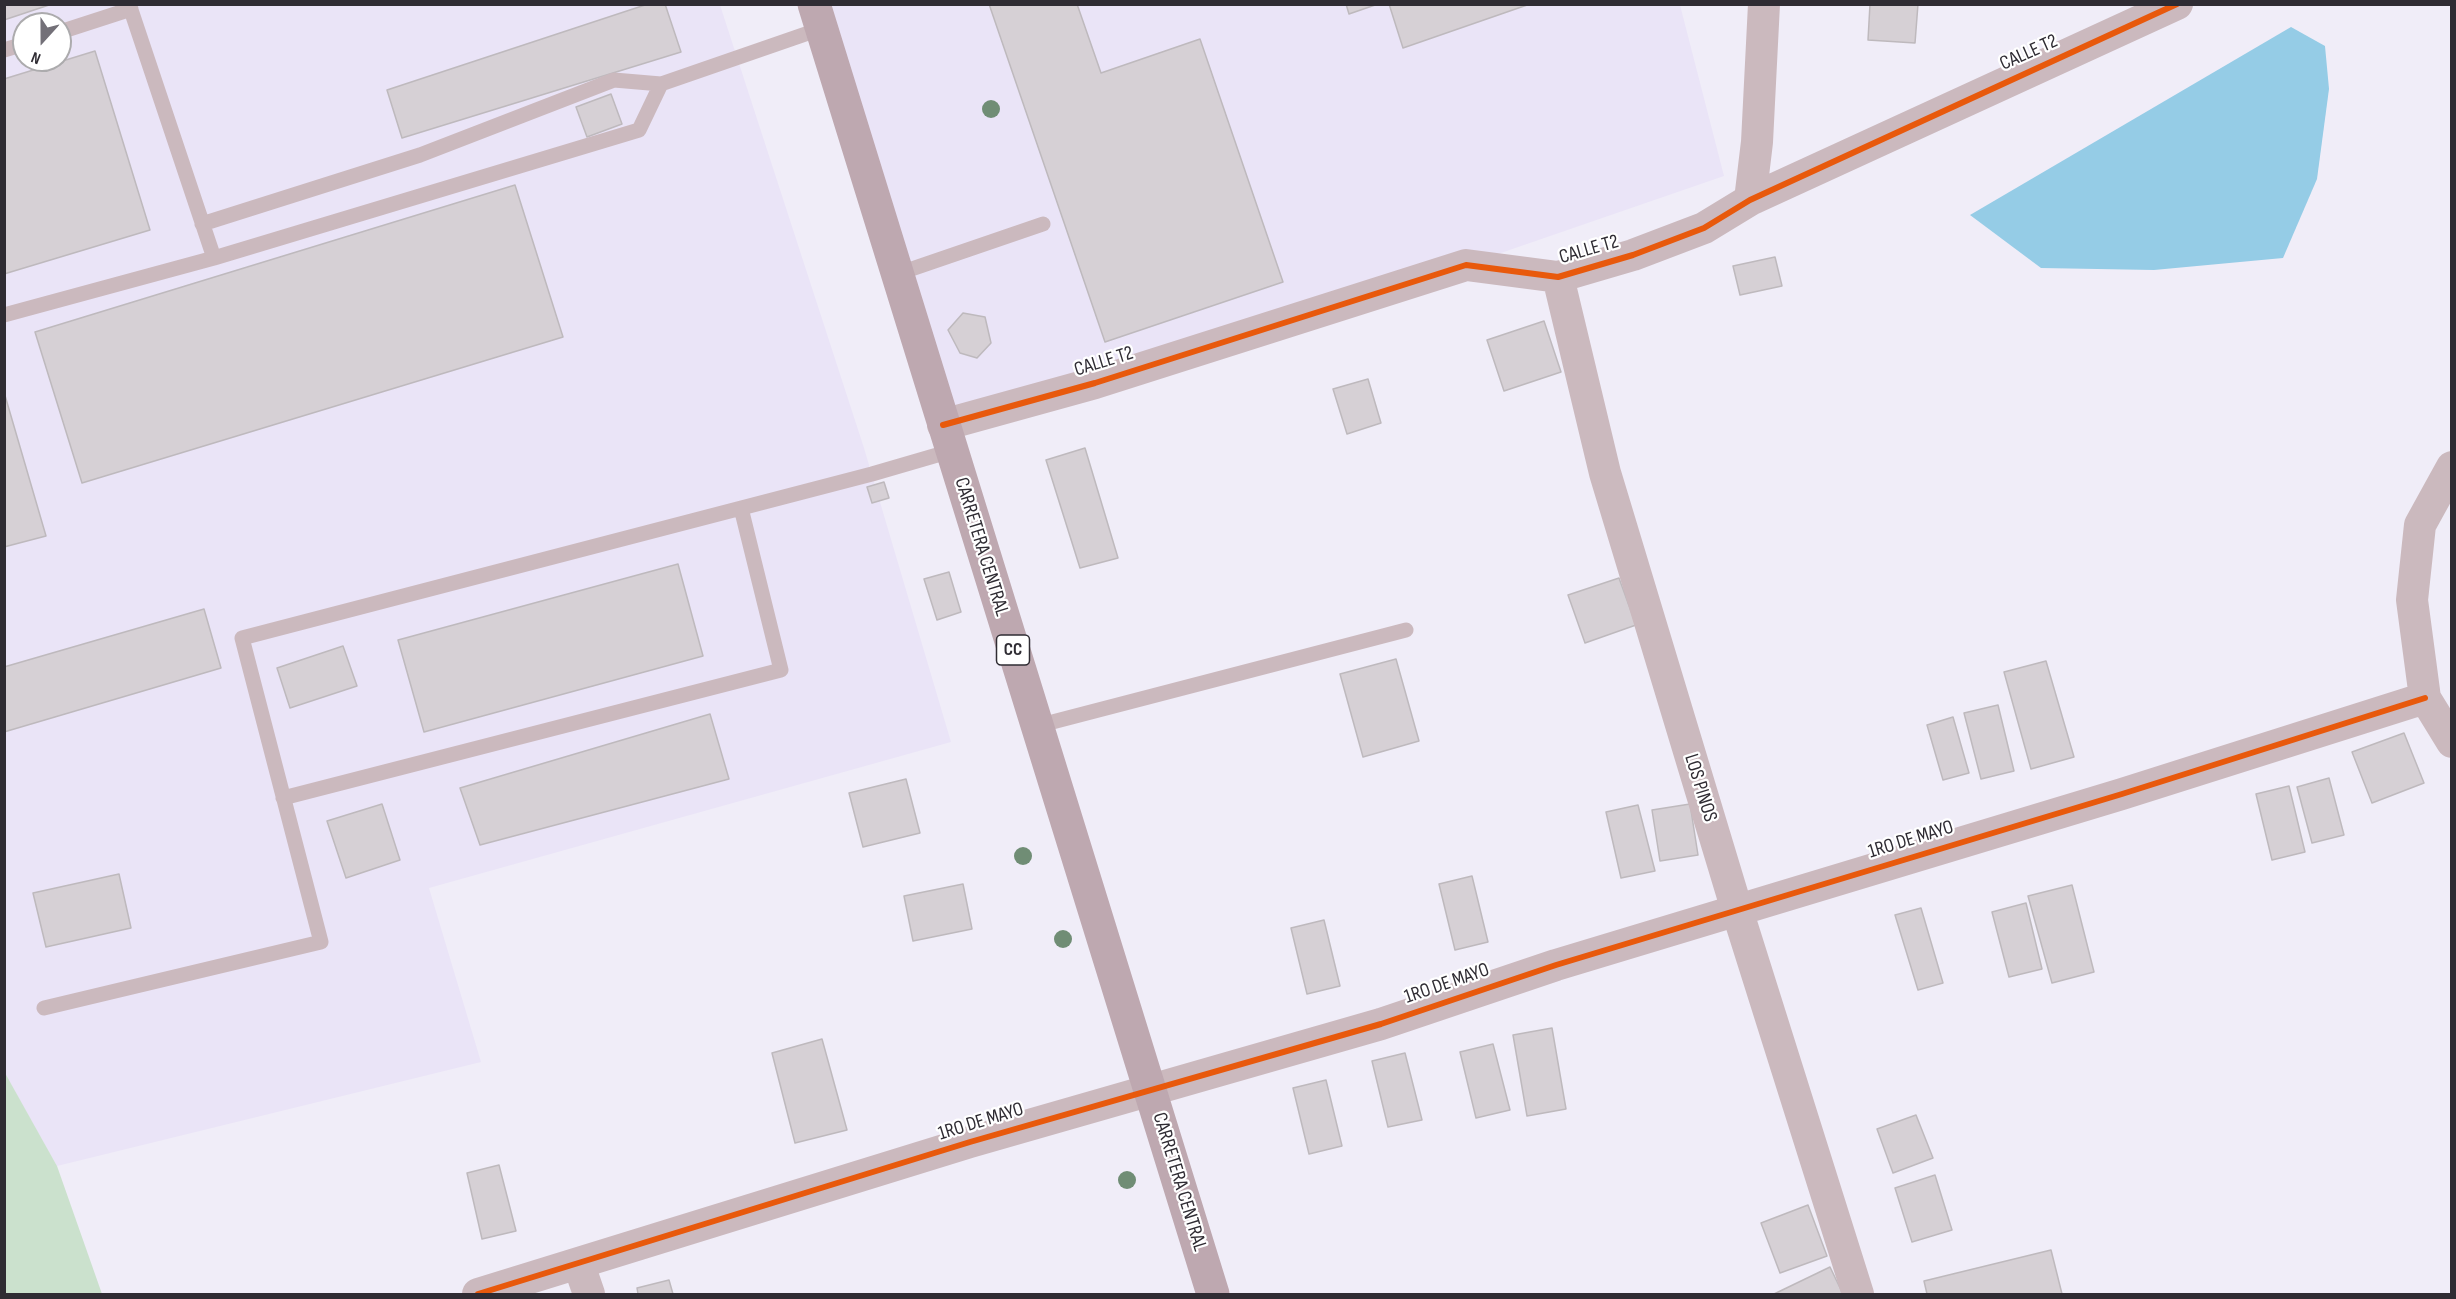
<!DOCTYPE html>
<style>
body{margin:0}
#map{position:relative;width:2456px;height:1299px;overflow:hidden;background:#f0edf8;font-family:"Sofia Sans Condensed",sans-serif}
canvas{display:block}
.frame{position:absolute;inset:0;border:6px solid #2f2c33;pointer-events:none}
.north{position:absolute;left:12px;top:12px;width:60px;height:60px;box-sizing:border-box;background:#fff;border:2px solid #acabad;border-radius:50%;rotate:201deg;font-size:16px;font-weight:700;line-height:24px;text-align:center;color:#2f2c33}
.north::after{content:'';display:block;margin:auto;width:21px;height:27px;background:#737078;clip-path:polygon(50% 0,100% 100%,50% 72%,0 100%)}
</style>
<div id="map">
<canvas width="2456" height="1299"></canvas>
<div class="frame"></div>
<div class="north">N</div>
</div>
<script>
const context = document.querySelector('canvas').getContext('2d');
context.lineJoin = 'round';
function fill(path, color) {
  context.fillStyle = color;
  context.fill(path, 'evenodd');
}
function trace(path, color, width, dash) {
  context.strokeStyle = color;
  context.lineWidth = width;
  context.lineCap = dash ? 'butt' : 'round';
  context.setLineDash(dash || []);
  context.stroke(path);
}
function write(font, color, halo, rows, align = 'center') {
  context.font = font + ' "Sofia Sans Condensed",sans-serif';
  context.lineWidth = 4.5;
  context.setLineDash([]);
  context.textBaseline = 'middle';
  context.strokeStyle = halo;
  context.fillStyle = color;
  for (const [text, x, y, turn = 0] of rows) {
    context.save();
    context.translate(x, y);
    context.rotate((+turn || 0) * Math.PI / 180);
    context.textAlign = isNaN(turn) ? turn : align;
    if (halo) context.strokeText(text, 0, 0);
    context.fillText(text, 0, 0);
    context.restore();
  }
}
fill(new Path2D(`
 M4,5H720L864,448L951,742L429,888L481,1062L57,1166L4,1073ZM24,24H60V60H24Z
 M811,5H1680L1724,176L1466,265L943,425Z`), '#eae4f7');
fill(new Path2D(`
 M5,1073L57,1166L102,1294H5Z`), '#cbe1cd');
fill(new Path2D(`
 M2291,27L2325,46L2329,89L2317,179L2283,258L2154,270L2041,268L1970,215Z`), '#95cce6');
const building = new Path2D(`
 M4,4H52L4,20Z
 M648,4H665L681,52L402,138L387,90Z
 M989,4H1077L1101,73L1200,39L1283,282L1105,342Z
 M1346,4H1378L1349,14Z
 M1389,4H1530L1403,48Z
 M1870,4H1918L1915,43L1868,40Z
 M95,51L150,230L4,274V79Z
 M611,94L622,124L587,137L576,107Z
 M515,185L563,337L82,483L35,332Z
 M1775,257L1782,286L1740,295L1733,266Z
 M963,313L985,317L991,343L977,358L960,353L948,330Z
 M1544,321L1561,372L1504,391L1487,340Z
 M1368,379L1381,423L1347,434L1333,389Z
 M4,392L46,536L4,547Z
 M1085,448L1118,558L1080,568L1046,460Z
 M884,482L889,498L872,503L867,487Z
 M678,564L703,656L424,732L398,640Z
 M949,572L961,612L937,620L924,579Z
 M1619,578L1636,625L1585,643L1568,595Z
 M204,609L221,668L4,732V667Z
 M343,646L357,686L290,708L277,668Z
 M1396,659L1419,741L1363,757L1340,674Z
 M2046,661L2074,757L2031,769L2004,672Z
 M1998,705L2014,771L1981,779L1964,713Z
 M710,714L729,779L480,845L460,788Z
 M1953,717L1969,773L1943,780L1927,725Z
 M2404,733L2424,783L2372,803L2352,752Z
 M2329,778L2344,835L2312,843L2297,787Z
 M906,779L920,833L863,847L849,793Z
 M2289,786L2305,852L2272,860L2256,794Z
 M382,804L400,860L346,878L327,821Z
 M1690,804L1698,855L1660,861L1652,810Z
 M1638,805L1655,871L1621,878L1606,812Z
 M119,874L131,928L46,947L33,893Z
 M1472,876L1488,942L1455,950L1439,884Z
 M963,884L972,929L913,941L904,896Z
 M2072,885L2094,972L2052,983L2028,896Z
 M2026,903L2042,969L2009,977L1992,912Z
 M1921,908L1943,983L1918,990L1895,915Z
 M1324,920L1340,986L1307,994L1291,928Z
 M1552,1028L1566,1109L1527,1116L1513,1035Z
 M822,1039L847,1130L795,1143L772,1053Z
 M1493,1044L1510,1110L1476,1118L1460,1052Z
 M1405,1053L1422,1120L1388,1127L1372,1061Z
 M1326,1080L1342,1146L1309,1154L1293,1088Z
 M1916,1115L1933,1158L1893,1173L1877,1129Z
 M499,1165L516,1231L482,1239L467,1173Z
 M1935,1175L1952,1230L1912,1242L1895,1188Z
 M1808,1205L1827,1256L1780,1273L1761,1223Z
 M2051,1250L2062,1294H1927L1924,1281Z
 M1830,1267L1843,1294H1774Z
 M669,1280L673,1294H638L637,1288Z`);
fill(building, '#d6d0d5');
trace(building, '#beb9bd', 1.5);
trace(new Path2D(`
 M129,4L214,258
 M60,32L131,9
 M4,50L24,44
 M202,224L420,155L614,80L661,84L820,29
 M897,274L1043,224
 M4,315L214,258L639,130L661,84
 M1037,726L1406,630
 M283,798L781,670L741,508
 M44,1008L321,942L242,638L872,474L951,451`), '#cbb9be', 15);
trace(new Path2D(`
 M1750,200L1757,142L1764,4
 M1558,277L1605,473L1737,910L1858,1294
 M943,425L1095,383L1466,265L1558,277L1633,255L1704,228L1750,200L2177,4
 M2452,467L2420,525L2412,600L2425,698L2452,742
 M579,1265L589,1294
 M478,1294L970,1142L1381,1024L1556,965L2122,794L2425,698`), '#cbb9be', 32);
trace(new Path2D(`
 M814,4L1213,1294`), '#bea8b0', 33);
trace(new Path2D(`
 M943,425L1095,383L1466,265L1558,277L1633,255L1704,228L1750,200L2177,4
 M478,1294L970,1142L1381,1024L1556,965L2122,794L2425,698`), '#e8590c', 6);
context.fillStyle = '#708d75';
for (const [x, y] of [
 [991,109],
 [1023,856],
 [1063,939],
 [1127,1180]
]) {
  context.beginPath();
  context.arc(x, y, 9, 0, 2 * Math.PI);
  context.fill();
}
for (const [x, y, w] of [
 [1013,650,33]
]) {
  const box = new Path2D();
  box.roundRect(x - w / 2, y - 15, w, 30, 4.5);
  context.fillStyle = '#fff';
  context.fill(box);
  trace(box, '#2f2c33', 1.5);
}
write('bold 18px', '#2f2c33', null, [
 ["CC",1013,650]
]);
write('20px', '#2f2c33', '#fff', [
 ["CALLE T2",2029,53,-24],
 ["CALLE T2",1589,250,-16],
 ["CALLE T2",1104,362,-17],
 ["CARRETERA CENTRAL",981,547,73],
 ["LOS PINOS",1700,788,73],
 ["1RO DE MAYO",1911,840,-17],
 ["1RO DE MAYO",1447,984,-19],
 ["1RO DE MAYO",981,1122,-17],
 ["CARRETERA CENTRAL",1179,1182,73]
]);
</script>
